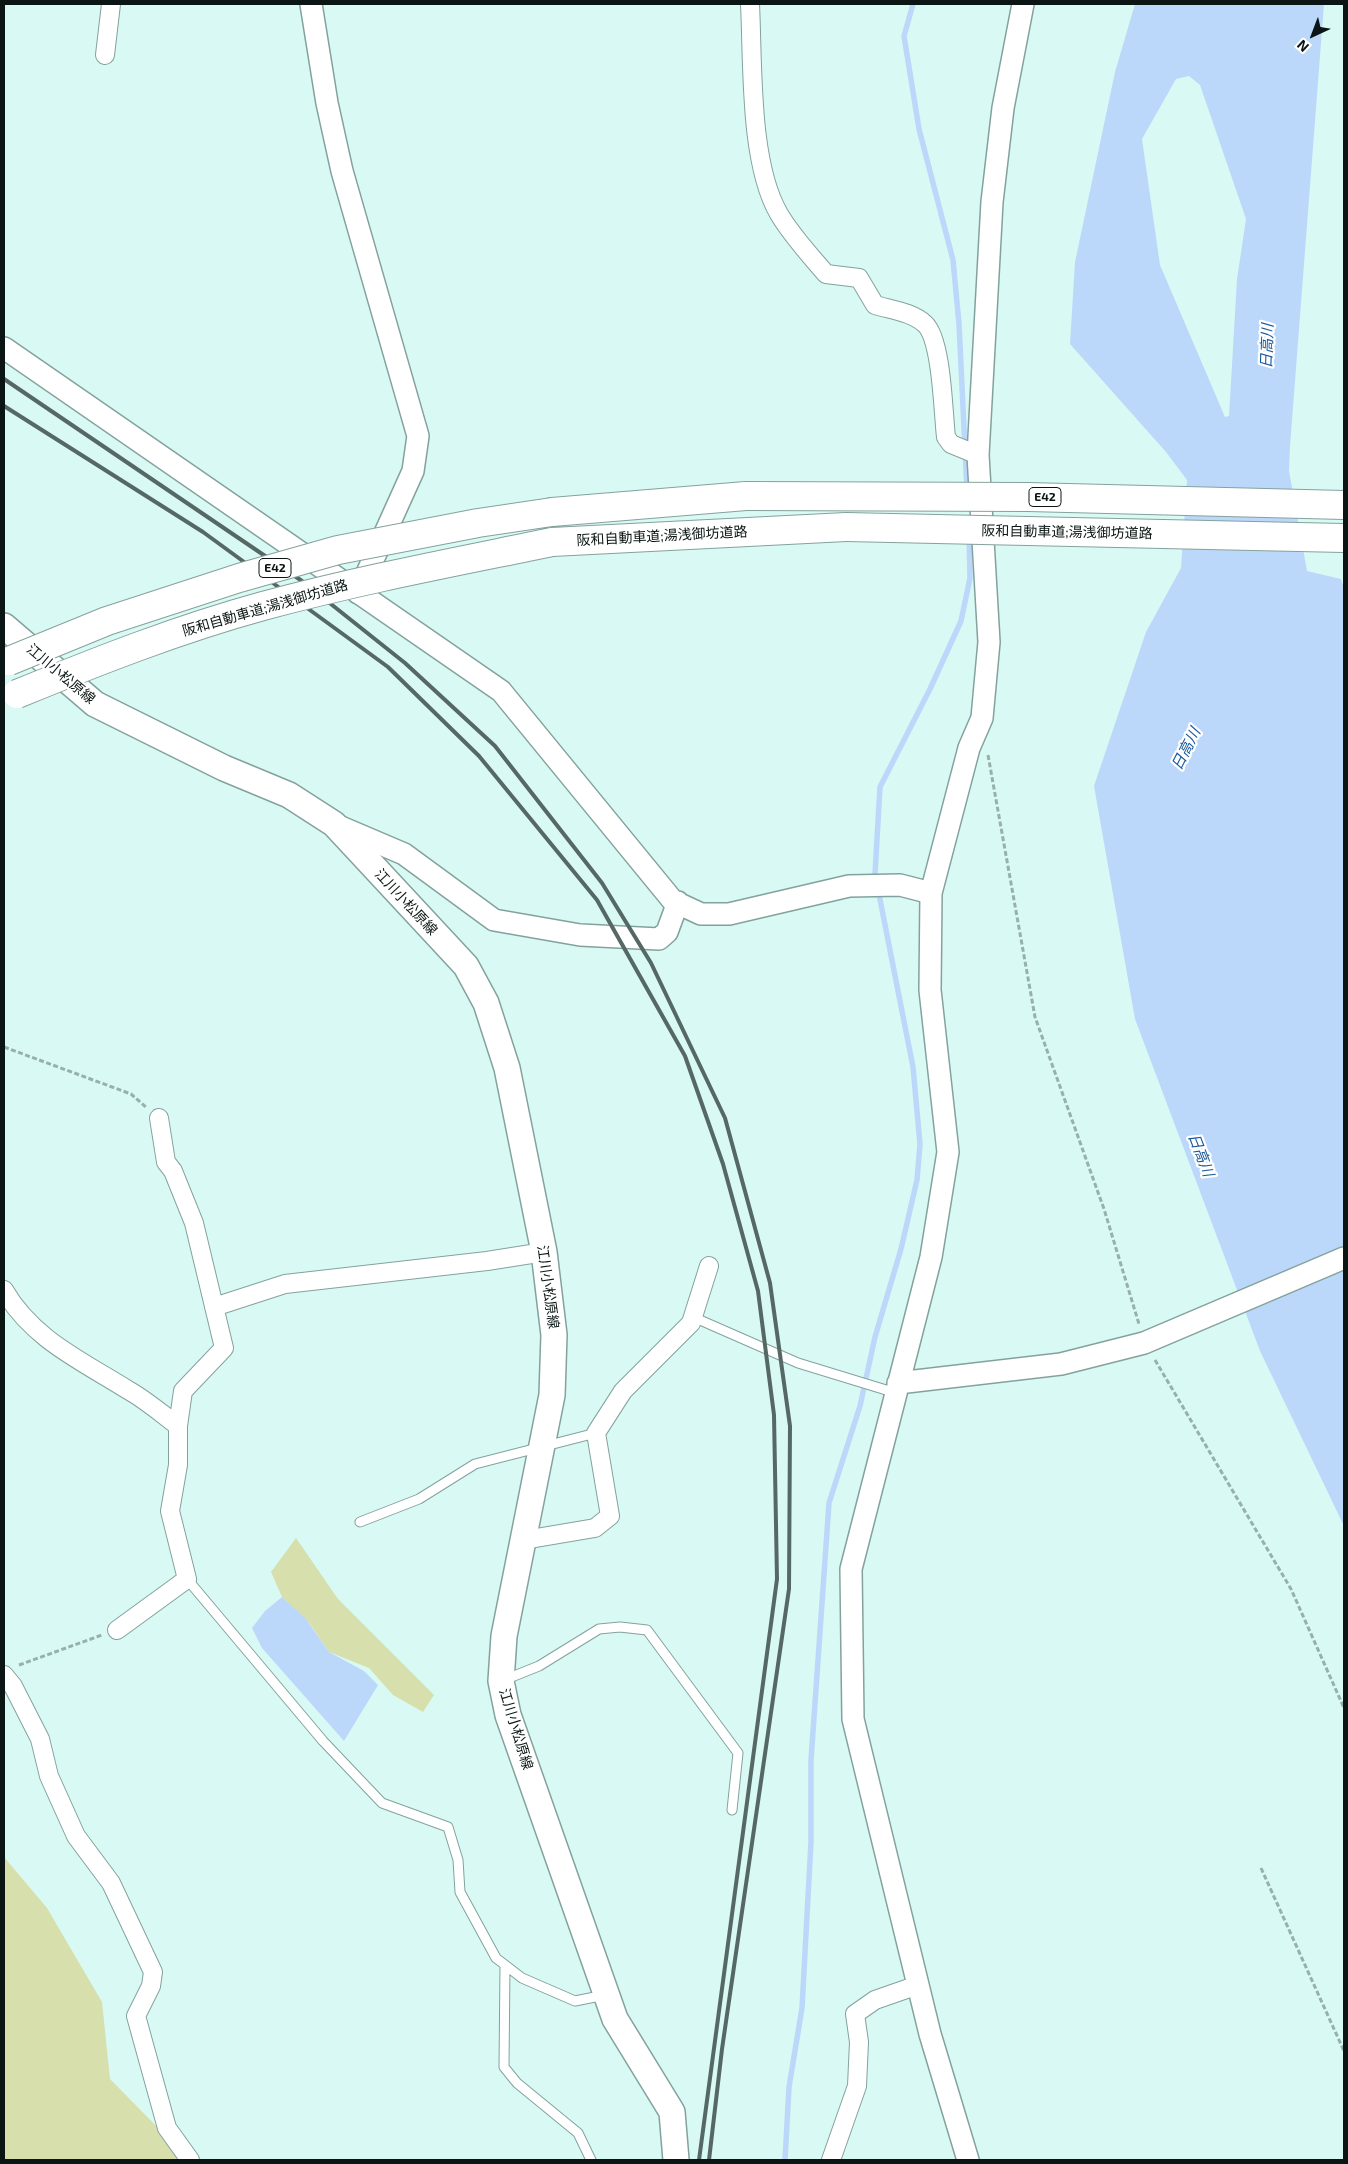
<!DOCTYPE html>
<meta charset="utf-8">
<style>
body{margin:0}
#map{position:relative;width:1348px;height:2164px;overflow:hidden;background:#d9f9f4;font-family:"Exo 2",sans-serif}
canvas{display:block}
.frame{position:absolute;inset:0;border:5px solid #0b1614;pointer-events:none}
.north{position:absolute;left:1288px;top:10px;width:50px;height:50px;-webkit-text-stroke:4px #fff;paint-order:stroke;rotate:223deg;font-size:14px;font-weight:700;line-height:20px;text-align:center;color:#0b1614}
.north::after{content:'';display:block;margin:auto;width:18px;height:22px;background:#0b1614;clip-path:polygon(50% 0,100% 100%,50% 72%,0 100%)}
</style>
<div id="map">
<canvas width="1348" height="2164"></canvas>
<div class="frame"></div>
<div class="north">N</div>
</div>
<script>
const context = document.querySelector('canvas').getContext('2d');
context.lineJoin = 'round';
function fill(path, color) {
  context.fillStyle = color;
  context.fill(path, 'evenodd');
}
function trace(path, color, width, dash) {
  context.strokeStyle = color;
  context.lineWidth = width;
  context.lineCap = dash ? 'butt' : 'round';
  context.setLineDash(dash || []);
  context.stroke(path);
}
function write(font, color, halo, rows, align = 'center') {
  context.font = font + ' "Exo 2","Noto Sans JP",sans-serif';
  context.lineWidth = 4.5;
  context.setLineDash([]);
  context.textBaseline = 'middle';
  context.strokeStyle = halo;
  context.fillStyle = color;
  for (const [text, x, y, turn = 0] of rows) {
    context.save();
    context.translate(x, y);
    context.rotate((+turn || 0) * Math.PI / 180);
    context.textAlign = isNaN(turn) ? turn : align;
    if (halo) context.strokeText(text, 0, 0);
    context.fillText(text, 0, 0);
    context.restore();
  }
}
fill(new Path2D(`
 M296,1538L338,1599L434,1695L423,1712L393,1695L369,1668L329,1652L310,1624L282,1597L271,1572Z
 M4,1857L47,1908L102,2002L110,2079L170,2140L183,2160H4Z`), '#d7e0ac');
fill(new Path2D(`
 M1135,4H1324L1290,446L1289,471L1307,571L1341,579L1344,588V1526L1260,1351L1135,1019L1094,786L1146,632L1181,568L1187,480L1166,452L1070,344L1075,262L1115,72ZM1189,76L1200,85L1246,219L1237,279L1229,416L1225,417L1160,265L1142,139L1176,79Z
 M282,1597L306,1619L329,1652L364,1671L378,1685L344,1741L262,1648L252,1628L265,1611Z`), '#bbd8fb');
trace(new Path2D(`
 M913,4L904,36L919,129L953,260L959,324L967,490
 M785,2160L789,2087L802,2008L811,1842V1760L829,1503L860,1406L875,1337L901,1249L917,1180L920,1144L913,1067L875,874L880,787L930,689L961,621L970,578L969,536`), '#bbd8fb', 5.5);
const service = new Path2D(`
 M693,1317L798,1363L896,1393
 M360,1522L419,1499L475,1464L596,1433
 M187,1579L323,1741L382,1803L448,1827L458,1860L460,1892L496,1958L522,1978L575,2001L605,1995
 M504,1680L539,1666L599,1629L620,1627L647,1630L738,1753L732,1810
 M505,1965L504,2067L517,2083L578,2133L591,2160`);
const minor = new Path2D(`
 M750,4C753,63 749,163 779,214C792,236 809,254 826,274L859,278L875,305C892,310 912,312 925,324C942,340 943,412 946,437L951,444L978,455
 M105,55L111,4
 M4,1290C32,1339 82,1361 128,1390C146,1400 162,1414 178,1426
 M214,1307L285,1284L487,1261L544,1252
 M524,1540L595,1528L610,1516L596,1433L623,1391L691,1323L709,1266
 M117,1630L187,1579L170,1511L178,1465V1426L183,1391L224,1348L194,1223L173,1171L166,1162L159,1118
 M4,1675L13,1686L40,1739L49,1776L76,1836L111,1883L153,1972L151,1986L136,2016L167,2128L190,2160
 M831,2160L857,2086L859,2042L855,2014L875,2000L918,1985`);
const tertiary = new Path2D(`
 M311,4L327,103L342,171L418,436L413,471L358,593
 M4,348L501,691L673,901L701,914H729L849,886L900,885L931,893
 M336,825L404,854L494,920L580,935L659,939L667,932L678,902
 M898,1383L1061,1364L1144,1343L1344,1258
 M968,2160L930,2034L853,1719L851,1569L931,1257L948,1152L930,990L931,893L969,748L982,718L989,642L978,455L992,202L1003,108L1023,4`);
const secondary = new Path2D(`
 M4,626L95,704L224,768L289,795L334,824L466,966L486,1003L507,1068L544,1252L554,1335L552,1395L504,1636L501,1681L508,1715L615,2019L672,2112L676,2160`);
const motorway = new Path2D(`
 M552,512L746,496
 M552,542L846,527`);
trace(service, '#84a29d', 11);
trace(minor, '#84a29d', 20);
trace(tertiary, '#84a29d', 24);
trace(secondary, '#84a29d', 28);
trace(motorway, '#84a29d', 30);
trace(new Path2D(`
 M988,755L1035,1017L1104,1209L1139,1324
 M4,1047L131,1094L147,1108
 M1155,1360L1291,1589L1344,1708
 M19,1665L102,1635
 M1261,1868L1344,2051`), '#97b0ac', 3, [5, 2.5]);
trace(service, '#fff', 9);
trace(minor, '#fff', 18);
trace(tertiary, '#fff', 21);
trace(secondary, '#fff', 25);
trace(motorway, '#fff', 28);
trace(new Path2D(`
 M4,379L302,581L405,663L495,746L602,883L651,963L725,1118L770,1283L790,1426L789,1589L722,2049L709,2160
 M4,406L203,532L388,667L479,756L597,900L685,1056L723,1164L758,1291L774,1415L777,1579L699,2160`), '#556865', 4);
const motorwayBridge = new Path2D(`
 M746,496L1028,497L1344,505
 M846,527L1344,538
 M9,661L107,621L239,578L338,550L478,523L552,512
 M17,694C98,661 179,629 263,606C359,580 455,562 552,542`);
trace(motorwayBridge, '#84a29d', 30, []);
trace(motorwayBridge, '#fff', 28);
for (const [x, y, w] of [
 [1045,497,32],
 [275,568,32]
]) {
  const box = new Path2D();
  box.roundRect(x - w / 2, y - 9.5, w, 19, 4);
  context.fillStyle = '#fff';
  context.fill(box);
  trace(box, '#0b1614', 1);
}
write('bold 12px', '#0b1614', null, [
 ["E42",1045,497],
 ["E42",275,568]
]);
write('14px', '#0b1614', '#fff', [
 ["阪和自動車道;湯浅御坊道路",1067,532,1],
 ["阪和自動車道;湯浅御坊道路",662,536,-3],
 ["阪和自動車道;湯浅御坊道路",265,608,-16],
 ["江川小松原線",61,674,40],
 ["江川小松原線",406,902,47],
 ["江川小松原線",548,1287,82],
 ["江川小松原線",516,1729,73]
]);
write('italic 15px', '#19589c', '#fff', [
 ["日高川",1267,346,-88],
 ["日高川",1186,749,-63],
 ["日高川",1201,1155,69]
]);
</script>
